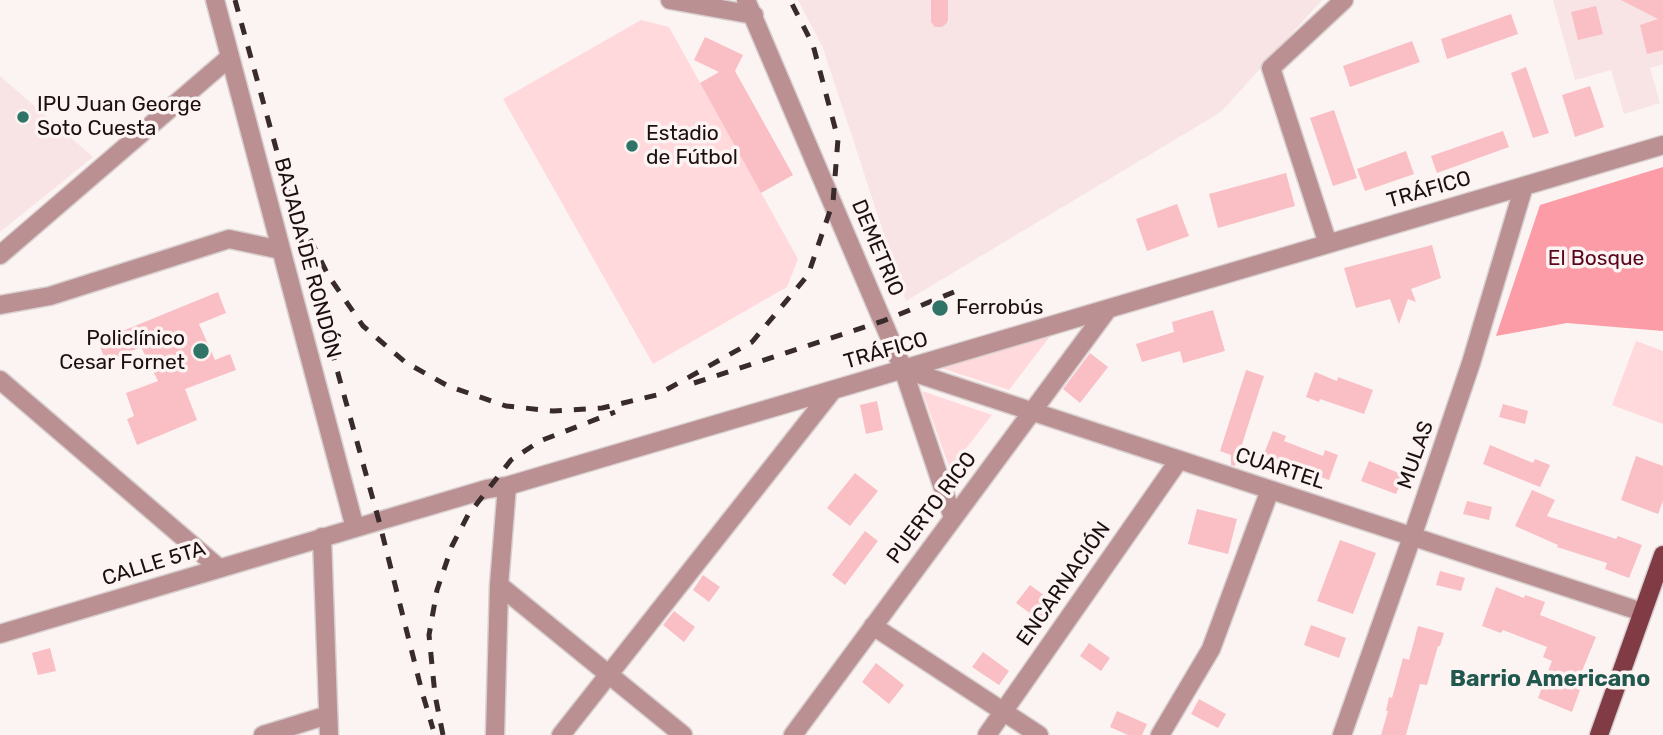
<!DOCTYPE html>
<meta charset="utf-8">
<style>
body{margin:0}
canvas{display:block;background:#fcf3f3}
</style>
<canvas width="1663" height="735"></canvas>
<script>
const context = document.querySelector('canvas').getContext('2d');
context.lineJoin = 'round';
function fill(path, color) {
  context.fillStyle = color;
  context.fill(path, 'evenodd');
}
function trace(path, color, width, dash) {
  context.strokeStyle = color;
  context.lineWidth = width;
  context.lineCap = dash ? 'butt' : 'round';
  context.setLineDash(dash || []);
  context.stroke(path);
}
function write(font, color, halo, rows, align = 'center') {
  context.font = font + ' Rubik,sans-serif';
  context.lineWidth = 7;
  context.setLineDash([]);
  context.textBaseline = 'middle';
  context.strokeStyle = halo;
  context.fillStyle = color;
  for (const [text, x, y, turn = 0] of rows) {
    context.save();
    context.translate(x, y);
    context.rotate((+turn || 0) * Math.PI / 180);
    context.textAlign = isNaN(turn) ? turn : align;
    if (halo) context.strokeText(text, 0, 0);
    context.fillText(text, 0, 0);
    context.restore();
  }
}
fill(new Path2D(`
 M798,0H1322L1221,112L906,301L823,48Z
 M1553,0H1663V64L1650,68L1660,103L1624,114L1611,70L1575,80Z
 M0,76L93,157L0,232Z`), '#f8e3e5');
fill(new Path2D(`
 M641,20L669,27L798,259L787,287L653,364L503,99Z
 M1051,335L1009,390L941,368Z
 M1636,341L1663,351V424L1612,405Z
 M922,391L992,415L950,469Z`), '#ffd9dc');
fill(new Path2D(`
 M1663,167V331L1567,323L1496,336L1540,205Z`), '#fb9ca6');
fill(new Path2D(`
 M931,0H948V20L946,24L942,27H935L931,22Z
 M1621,0H1663V50L1647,54L1640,25L1658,19Z
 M1596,6L1603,34L1578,40L1571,12Z
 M1511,14L1518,34L1447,59L1441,39Z
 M705,37L743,55L735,71L793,175L761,193L700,83L719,72L694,60Z
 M1412,41L1420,62L1350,87L1343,66Z
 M1526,67L1549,133L1533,138L1511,73Z
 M1590,86L1604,127L1575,137L1562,95Z
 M1334,110L1357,178L1333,186L1310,118Z
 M1503,131L1509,147L1437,173L1431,156Z
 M1406,151L1414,174L1365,191L1357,169Z
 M1286,173L1295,206L1218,228L1209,194Z
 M1177,204L1189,236L1147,251L1136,219Z
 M1432,245L1441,278L1411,289L1416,302L1408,299L1399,324L1390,299L1356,308L1344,268Z
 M218,292L226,313L199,324L215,360L230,354L236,370L185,389L197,420L137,445L127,419L134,416L126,393L158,381L141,347L106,362L98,341Z
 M1213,310L1225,351L1183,363L1180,351L1142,362L1136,344L1174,332L1172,322Z
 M1090,353L1108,367L1080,403L1063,389Z
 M1246,370L1264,376L1235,466L1231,465V455L1220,451Z
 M1315,372L1337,381L1338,377L1373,390L1364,414L1320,399L1319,402L1306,397Z
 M877,401L883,430L866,434L860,405Z
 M1503,404L1528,411L1525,424L1499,417Z
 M1273,431L1286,436L1284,441L1323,456L1325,450L1338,455L1329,480L1308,472L1306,478L1293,473L1294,468L1263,456Z
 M1490,445L1533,463L1535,459L1550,465L1540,487L1483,464Z
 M1636,456L1663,466V501L1658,514L1621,500Z
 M1369,461L1404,475L1396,494L1361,481Z
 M855,473L878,491L850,526L827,508Z
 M1532,490L1555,500L1547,516L1616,539L1618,536L1642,545L1629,578L1605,569L1607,563L1557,547L1558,545L1515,526Z
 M1467,501L1492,507L1489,520L1463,514Z
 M1197,509L1237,519L1228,554L1188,544Z
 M865,531L878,541L845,585L832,575Z
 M1340,540L1376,553L1353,614L1317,601Z
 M1440,571L1465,578L1461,591L1436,585Z
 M703,575L720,587L709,602L693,590Z
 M1030,585L1056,604L1042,622L1016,603Z
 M1496,587L1524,598L1525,595L1545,602L1540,615L1596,637L1575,688L1580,690L1572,712L1538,698L1552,661L1543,657L1547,647L1503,630L1501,633L1482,626Z
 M674,611L695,627L684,642L663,625Z
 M1311,625L1346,638L1339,658L1304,645Z
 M1418,626L1444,633L1440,646H1438L1427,685L1420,684L1406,735H1381L1388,711H1386L1389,697L1392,698L1403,658L1409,660Z
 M1089,643L1110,658L1101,671L1080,656Z
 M50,648L56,671L38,675L32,653Z
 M983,652L1009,671L999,685L972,667Z
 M876,663L904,685L889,704L862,682Z
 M1199,699L1226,714L1218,728L1191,714Z
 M1117,711L1147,724L1142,735H1128L1110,727Z`), '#fabfc4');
const minor = new Path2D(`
 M215,0L355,528
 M670,0L754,15
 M746,0L903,369L953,518
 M1328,244L1271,68L1344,0
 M0,255L230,57
 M0,305L50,296L229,239L281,250
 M903,369L1642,612
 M0,380L219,568
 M322,537L329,735
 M499,585L683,735
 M873,626L1039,735
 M0,634L379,521L487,489L507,486L1663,145
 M263,735L328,715
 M495,735L499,585L507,486
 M561,735L833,390
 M793,735L1108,309
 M987,735L1179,460
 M1160,735L1211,649L1270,490
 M1342,735L1412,537L1471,363L1524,186`);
const major = new Path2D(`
 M1599,735L1663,555`);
trace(minor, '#d8cfcf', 21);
trace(major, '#d8cfcf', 21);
trace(minor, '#ba9093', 18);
trace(major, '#803b44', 18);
trace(new Path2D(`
 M235,0L292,206
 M289,196L328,275L363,326L405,362L448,386L506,406L553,411L602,408L657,395L752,342L808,275L833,202L838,139L813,45L790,0
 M299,233L379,521L422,692L433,729
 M694,383L883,321L954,292
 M443,735L435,695L429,635L437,590L452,546L468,515L511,460L540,441L615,412`), '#392b2c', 5, [12, 12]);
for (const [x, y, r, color] of [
 [23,117,7,"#307467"],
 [632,146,7,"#307467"],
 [940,308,9,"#307467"],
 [201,351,9,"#307467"]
]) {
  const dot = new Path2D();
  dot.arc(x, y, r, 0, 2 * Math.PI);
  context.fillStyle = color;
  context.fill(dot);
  trace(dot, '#fcf3f3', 2.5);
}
write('21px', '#1d0f10', '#fcf3f3', [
 ["IPU Juan George",37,105],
 ["Soto Cuesta",37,129],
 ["Estadio",646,134],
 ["de Fútbol",646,158],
 ["Ferrobús",956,308],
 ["Policlínico",185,339,"right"],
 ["Cesar Fornet",185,363,"right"]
], 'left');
write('21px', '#1d0f10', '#fcf3f3', [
 ["TRÁFICO",1429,190,-16],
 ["DEMETRIO",877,248,67],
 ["BAJADA DE RONDÓN",307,258,75],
 ["TRÁFICO",886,351,-16],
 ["MULAS",1416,455,-71],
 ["CUARTEL",1280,469,18],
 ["PUERTO RICO",932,508,-53],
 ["CALLE 5TA",154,564,-17],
 ["ENCARNACIÓN",1064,584,-55]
]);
write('21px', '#5a061e', '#fcf3f3', [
 ["El Bosque",1596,259]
]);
write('bold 23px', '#21584d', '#fcf3f3', [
 ["Barrio Americano",1550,679]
]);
</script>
